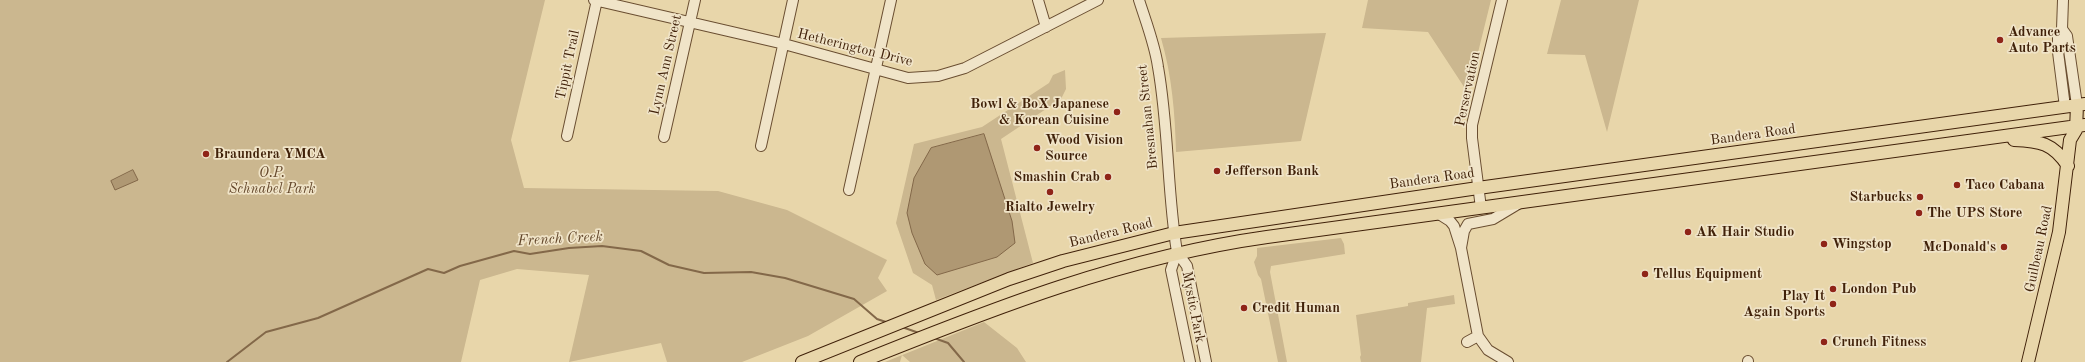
<!DOCTYPE html>
<style>
body{margin:0}
canvas{display:block;background:#e8d6aa}
</style>
<canvas width="2085" height="362"></canvas>
<script>
const context = document.querySelector('canvas').getContext('2d');
context.lineJoin = 'round';
function fill(path, color) {
  context.fillStyle = color;
  context.fill(path, 'evenodd');
}
function trace(path, color, width, dash) {
  context.strokeStyle = color;
  context.lineWidth = width;
  context.lineCap = dash ? 'butt' : 'round';
  context.setLineDash(dash || []);
  context.stroke(path);
}
function write(font, color, halo, rows, align = 'center') {
  context.font = font + ' "Old Standard TT",serif';
  context.lineWidth = 3.5;
  context.setLineDash([]);
  context.textBaseline = 'middle';
  context.strokeStyle = halo;
  context.fillStyle = color;
  for (const [text, x, y, turn = 0] of rows) {
    context.save();
    context.translate(x, y);
    context.rotate((+turn || 0) * Math.PI / 180);
    context.textAlign = isNaN(turn) ? turn : align;
    if (halo) context.strokeText(text, 0, 0);
    context.fillText(text, 0, 0);
    context.restore();
  }
}
fill(new Path2D(`
 M0,0H545L511,140L524,188L718,191L787,210L887,260L878,278L887,291L808,336L742,362H667L661,343L569,362L589,275L517,269L480,280L461,362H0Z
 M1368,0H1491L1468,93L1428,32L1362,28Z
 M1561,0H1639L1607,132L1585,55L1547,54Z
 M1326,33L1301,141L1176,152C1175,113 1172,76 1161,38Z
 M1065,70L1066,89L1061,99L1001,139L1033,263L936,300L932,285L913,273L896,223L914,144L982,127L1049,83L1053,75Z
 M1341,238L1344,244L1345,254L1271,266L1270,272L1287,362H1278L1261,279L1258,275L1254,262L1257,256V248Z
 M1454,295L1455,304L1427,308L1421,362H1361L1360,357L1361,355L1356,315L1408,306V303Z
 M984,322L1017,348L1026,362H910L902,355L900,362H885Z`), '#cbb78f');
const water = new Path2D(`
 M984,134L1012,221L1015,243L997,257L937,275L925,264L912,233L907,213L914,178L931,148Z
 M133,170L138,180L115,190L111,181Z`);
fill(water, '#af9873');
trace(water, '#836849', 1);
trace(new Path2D(`
 M902,327L919,333
 M934,338L948,343L964,362
 M227,362L266,332L318,318L428,269L444,273L460,266L514,251L530,254L569,248L602,246L641,251L669,265L704,273L751,272L785,278L854,299L877,319L886,322`), '#836849', 2);
const minor = new Path2D(`
 M594,0L784,44L908,78L938,76L965,68L1098,0
 M1038,0L1046,27
 M1139,0C1146,22 1155,45 1158,67C1169,129 1167,191 1177,252
 M2063,0L2062,29L2058,37V52L2065,107
 M2062,29L2067,36L2077,105
 M567,136L597,0
 M664,137L695,0
 M761,146L793,0
 M849,190L891,0
 M1481,208L1472,138V125L1502,0
 M1439,214L1450,221L1454,226L1461,248L1478,336L1488,350L1508,362
 M1461,248L1464,231L1468,224L1493,219L1518,204
 M1467,342L1478,336
 M1190,362L1171,270L1177,252L1187,266L1206,362
 M1748,362V361`);
const major = new Path2D(`
 M2014,140C2040,141 2053,143 2068,166
 M802,362L1009,279L1063,261L1174,233L1478,188L2085,104
 M860,362C994,308 1124,257 1267,237L2085,125
 M2028,362L2059,232L2070,140L2076,130L2077,105`);
trace(minor, '#6a4e31', 12);
trace(major, '#402109', 14);
trace(minor, '#f0e4c8', 10);
trace(major, '#e8d6aa', 12);
for (const [x, y, r, color] of [
 [2000,40,4,"#8f2418"],
 [1117,112,4,"#8f2418"],
 [1037,148,4,"#8f2418"],
 [206,154,4,"#8f2418"],
 [1217,171,4,"#8f2418"],
 [1108,177,4,"#8f2418"],
 [1957,185,4,"#8f2418"],
 [1050,192,4,"#8f2418"],
 [1920,197,4,"#8f2418"],
 [1919,213,4,"#8f2418"],
 [1688,232,4,"#8f2418"],
 [1824,244,4,"#8f2418"],
 [2004,247,4,"#8f2418"],
 [1645,274,4,"#8f2418"],
 [1833,289,4,"#8f2418"],
 [1833,304,4,"#8f2418"],
 [1244,308,4,"#8f2418"],
 [1824,342,4,"#8f2418"]
]) {
  const dot = new Path2D();
  dot.arc(x, y, r, 0, 2 * Math.PI);
  context.fillStyle = color;
  context.fill(dot);
  trace(dot, '#f0e4c8', 1.5);
}
write('bold 14px', '#402109', '#f0e4c8', [
 ["Advance",2008,32],
 ["Auto Parts",2008,48],
 ["Bowl & BoX Japanese",1109,104,"right"],
 ["& Korean Cuisine",1109,120,"right"],
 ["Wood Vision",1045,140],
 ["Source",1045,156],
 ["Braundera YMCA",214,154],
 ["Jefferson Bank",1225,171],
 ["Smashin Crab",1100,177,"right"],
 ["Taco Cabana",1965,185],
 ["Starbucks",1912,197,"right"],
 ["Rialto Jewelry",1050,207,"center"],
 ["The UPS Store",1927,213],
 ["AK Hair Studio",1696,232],
 ["Wingstop",1832,244],
 ["McDonald's",1996,247,"right"],
 ["Tellus Equipment",1653,274],
 ["London Pub",1841,289],
 ["Play It",1825,296,"right"],
 ["Again Sports",1825,312,"right"],
 ["Credit Human",1252,308],
 ["Crunch Fitness",1832,342]
], 'left');
write('14px', '#402109', '#f0e4c8', [
 ["Hetherington Drive",855,48,14],
 ["Tippit Trail",568,65,-78],
 ["Lynn Ann Street",666,65,-77],
 ["Perservation",1468,89,-78],
 ["Bresnahan Street",1148,117,-96],
 ["Bandera Road",1753,135,-8],
 ["Bandera Road",1432,179,-8],
 ["Bandera Road",1111,233,-14],
 ["Guilbeau Road",2039,249,-78],
 ["Mystic Park",1193,307,79]
]);
write('italic 14px', '#63462a', '#f0e4c8', [
 ["O.P.",272,173],
 ["Schnabel Park",272,189]
]);
write('italic 15px', '#614529', '#f0e4c8', [
 ["French Creek",560,239,-3]
]);
</script>
